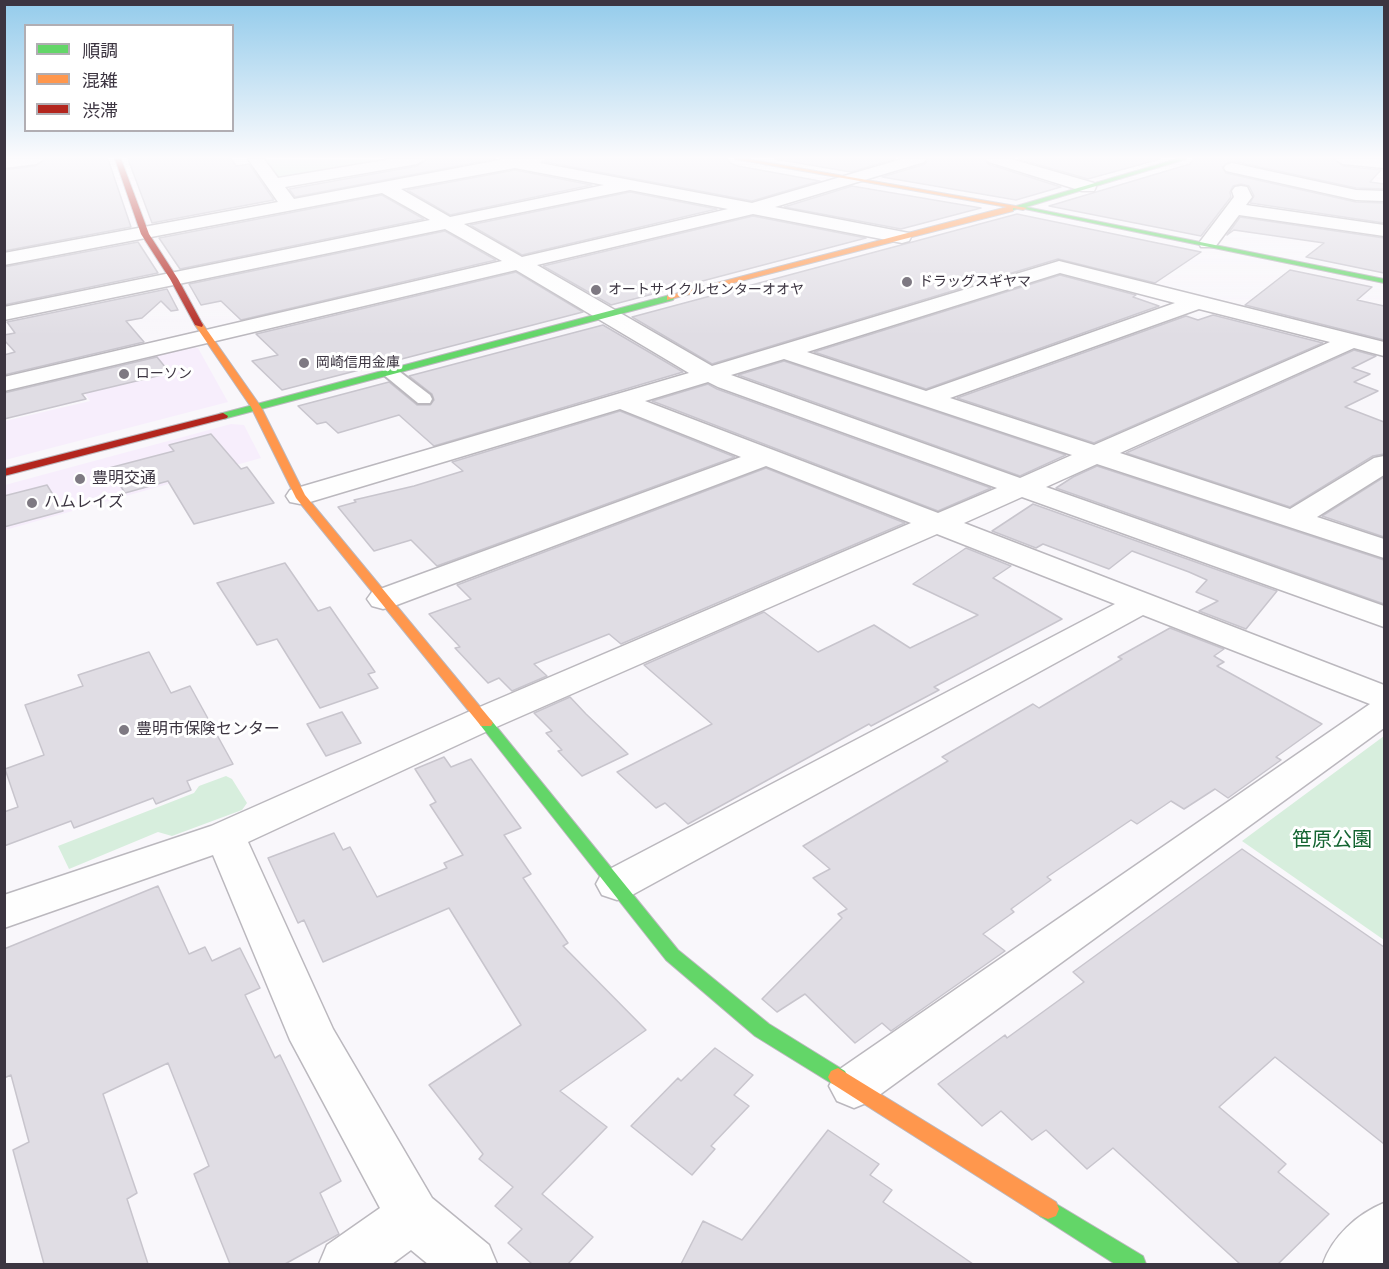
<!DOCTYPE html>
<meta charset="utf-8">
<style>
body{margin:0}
#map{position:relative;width:1389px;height:1269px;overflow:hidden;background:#f9f7fb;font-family:Arial,"Noto Sans JP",sans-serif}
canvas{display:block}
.frame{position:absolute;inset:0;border:6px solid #3c3541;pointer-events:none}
.legend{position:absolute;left:24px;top:24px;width:210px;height:108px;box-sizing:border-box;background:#fff;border:2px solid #b1aeb3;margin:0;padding:8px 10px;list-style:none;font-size:18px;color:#3c3541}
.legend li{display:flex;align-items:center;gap:12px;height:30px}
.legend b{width:30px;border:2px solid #b1aeb3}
</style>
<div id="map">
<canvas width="1389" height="1269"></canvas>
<div class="frame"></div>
<ul class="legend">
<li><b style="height:8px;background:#63d668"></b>順調</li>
<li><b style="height:8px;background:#ff974d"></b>混雑</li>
<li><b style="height:8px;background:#b3261e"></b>渋滞</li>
</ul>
</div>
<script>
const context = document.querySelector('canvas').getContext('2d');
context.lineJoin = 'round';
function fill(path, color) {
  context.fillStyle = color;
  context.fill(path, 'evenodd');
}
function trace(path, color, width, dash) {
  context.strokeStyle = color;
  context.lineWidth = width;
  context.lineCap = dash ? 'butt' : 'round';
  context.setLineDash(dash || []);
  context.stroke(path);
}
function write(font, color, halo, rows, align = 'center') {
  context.font = font + ' Arial,"Noto Sans JP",sans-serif';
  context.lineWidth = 6;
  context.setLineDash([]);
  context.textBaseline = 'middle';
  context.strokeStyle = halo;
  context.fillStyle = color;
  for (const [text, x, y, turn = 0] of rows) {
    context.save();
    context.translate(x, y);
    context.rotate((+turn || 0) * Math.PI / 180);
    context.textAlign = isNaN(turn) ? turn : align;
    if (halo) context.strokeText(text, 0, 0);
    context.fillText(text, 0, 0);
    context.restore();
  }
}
fill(new Path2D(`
 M188,346L198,348L228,402L5,460V421L90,401L71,373Z
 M231,424L244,425L261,458L5,530V485Z`), '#f7eefc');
fill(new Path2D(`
 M266,159H408L290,180L279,179Z
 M1384,736V940L1242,841Z
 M226,776L232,779L247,803L242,810L172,836L158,832L69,869L58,846L194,793L199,786Z`), '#d7eedd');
const building = new Path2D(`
 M46,159H108L131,227L4,251V170L36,166Z
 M128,159H231L236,166L249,164L274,200L152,223Z
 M427,159H495L295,197L289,189L417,166Z
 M546,159H728L730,163L738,166L820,181L752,201L545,162Z
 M775,159H895L851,172Z
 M928,159H985L988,164L1061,187L1016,200L882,177L925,164Z
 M1018,159H1160L1088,179Z
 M1193,159H1333L1343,166L1381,170L1370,182L1384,184V189L1356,188L1232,161L1222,167L1226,173L1356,202L1384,203V223L1250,203L1254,196L1249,186L1241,184L1233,186L1230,192L1231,197L1201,236L1049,206L1190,164Z
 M515,170L592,185L450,215L407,190Z
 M852,186L981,208L901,229L784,207Z
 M630,192L717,209L522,255L470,225Z
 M382,195L424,219L180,269L159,238Z
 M1017,214L1201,252L1155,283L1058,259L712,364L632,317Z
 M753,216L866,238L611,305L543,266Z
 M1240,217L1384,238V273L1306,257L1324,243L1234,230L1227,235Z
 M445,231L496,260L241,320L221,301L201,305L189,284Z
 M138,242L158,273L4,305V267Z
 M1290,270L1372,287L1357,300L1384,306V340L1245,305Z
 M516,272L583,312L282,390L252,361L278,355L256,334Z
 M1060,275L1136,295L1133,297L1159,306L926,389L814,352Z
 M167,289L178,310L171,311L161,301L142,318L126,321L144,342L4,375V355L15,352L4,340V335L15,333L7,322Z
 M1213,315L1323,343L1094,443L957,398L1186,316L1198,320Z
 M603,325L683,372L434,446L399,415L338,433L326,422L317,424L298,406L389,382L417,405H430L434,400L432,394L409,376Z
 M1354,350L1376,356L1352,368L1370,374L1354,382L1378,391L1345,407L1384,422V454L1373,456L1290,507L1126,453Z
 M157,357L170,373L82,394L86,399L4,419V393Z
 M784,361L1066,455L1020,476L738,375Z
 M708,384L717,389L991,488L938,511L652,401Z
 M620,411L735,457L437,566L411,540L374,551L338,507L356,502L354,500L414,486L463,471L452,462Z
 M211,434L241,469L247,467L274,503L194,524L168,481L125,493L109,468L174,451L169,445Z
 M1097,466L1384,560V604L1056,488L1073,477Z
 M766,468L905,523L621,644L609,634L534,664L547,676L512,691L499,678L488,683L455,648L460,647L429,614L471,599L457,585Z
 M1384,477V537L1322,516Z
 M47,485L63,511L4,527V496Z
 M1033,504L1277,591L1246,629L1199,611L1218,601L1196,592L1207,580L1189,572L1132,551L1109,569L1043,544L1036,548L992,531Z
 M966,548L1011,566L993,578L1062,619L934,687L939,690L871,726L869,724L688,824L665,803L656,808L617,772L712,724L644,665L764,612L818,652L874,625L910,648L978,615L913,584Z
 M285,563L318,611L330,607L375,672L368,674L378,688L320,708L277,639L257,645L217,583Z
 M1170,628L1224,649L1214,656L1224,662L1217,666L1322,724L1276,757L1281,760L1228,798L1215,789L1184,809L1171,801L1137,824L1131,820L1047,877L1051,880L1011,909L1014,912L983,934L1005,951L891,1031L882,1023L855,1043L805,994L777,1012L762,999L842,918L838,914L847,909L813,878L830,869L803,846L948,761L942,757L1033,704L1039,708L1122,659L1118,657Z
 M149,652L171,693L190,686L233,764L187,781L191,790L156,804L153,798L74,828L71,821L4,846V812L18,807L5,769L44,755L25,705L83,686L78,675Z
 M570,697L586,714L628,754L582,776L558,751L562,750L546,733L552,731L534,713Z
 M342,712L361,743L326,756L307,724Z
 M444,757L451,767L471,759L521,828L504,835L531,874L523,878L568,943L563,946L646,1030L560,1091L607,1127L542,1194L593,1237L568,1264H532L508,1243L522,1229L495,1206L513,1187L479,1159L483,1154L429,1085L521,1025L449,908L323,962L304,920L298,923L268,858L334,833L343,850L350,847L377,897L447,868L444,863L463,855L430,805L436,802L415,769Z
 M1242,849L1384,947V1144L1275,1057L1219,1107L1286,1164L1278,1172L1329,1214L1278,1264H1240L1113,1148L1087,1169L1046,1130L1032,1140L1001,1111L982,1126L938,1084L1005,1035L1007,1038L1084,982L1073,972Z
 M158,886L189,954L205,947L212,961L240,948L260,988L245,995L275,1058L280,1055L341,1181L320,1193L339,1234L285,1264H230L194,1174L209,1166L168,1063L103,1094L137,1193L127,1199L148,1264H44L13,1150L29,1142L11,1075L4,1078V949Z
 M715,1048L753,1075L734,1095L749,1106L711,1146L715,1149L692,1175L631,1126L678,1078L681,1081Z
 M828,1130L879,1164L870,1175L892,1190L883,1202L973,1264H681L703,1221L742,1240Z`);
fill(building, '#e0dde4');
trace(building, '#c8c5cd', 1.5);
const lane = new Path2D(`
 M390,367L396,369L430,395L432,399L430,403H418L384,375L382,372L384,369Z`);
const street = new Path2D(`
 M4,159H44L36,164L4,168Z
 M248,159H264L278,178L391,159H425L417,164L285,187L294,199L505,159H544L540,163L752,203L902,159H926L924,162L775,207L909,233L911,237L909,241L902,243L753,214L537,265L712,366L1059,261L1384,342V356L1354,348L1120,453L1290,509L1374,458L1384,456V475L1317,517L1384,539V558L1097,464L1046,487L1384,606V627L1022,497L964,523L1384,685V728L871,1101L854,1108L837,1101L829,1086L837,1071L1370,704L1143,615L632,895L617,900L602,895L596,884L602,873L1115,604L937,534L494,728L248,842L333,1029L432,1198L489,1245L497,1264H428L411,1250L392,1264H319L327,1245L380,1208L290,1040L213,855L4,928V895L211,826L468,712L911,523L766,466L394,606L383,609L372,606L367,599L372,592L741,457L620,409L310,502L300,504L290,502L286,496L290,490L689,373L516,270L4,391V377L502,261L445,229L4,320V307L430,220L382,193L4,265V253L278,202ZM515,168L604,185L450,217L401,189ZM630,190L728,209L522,257L464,224ZM1060,273L1175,303L926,391L807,352ZM1199,309L1330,342L1094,445L950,398ZM784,359L1072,455L1020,478L731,375ZM708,382L718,387L997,488L938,513L645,401Z
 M987,159H1011L1094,183L1096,187L1094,191H1082L989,162Z
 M1335,159H1384V168L1343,164Z
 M1232,163L1356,190L1384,191V201L1356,200L1226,171L1224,168L1226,165Z
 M1241,186L1247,187L1252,197L1246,205L1384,225V236L1239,215L1215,247H1201L1199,243L1234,197L1232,191L1235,187Z
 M1384,1203V1264H1323C1332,1237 1357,1214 1384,1203Z`);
const fast = new Path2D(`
 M1177,159H1186L1026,207L1384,279V283L1020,208L1010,211L1006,209Z
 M670,295L674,298L673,300L227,418L223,419L218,416L219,414Z
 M486,718L491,720L678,950L769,1024L845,1071L848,1077L845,1083L838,1086L831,1083L755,1036L666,960L481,726L479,723L481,720Z
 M1048,1199L1143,1256L1146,1264H1115L1040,1216L1037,1209L1040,1202Z`);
const slow = new Path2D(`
 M735,159H747L1027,208L1023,210L1013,208V211L667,300V296L1007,207Z
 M196,323H202L261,407L305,495L491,720L493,723L491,726H481L296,498L251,407L195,325Z
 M838,1068L1056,1202L1059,1209L1056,1216L1048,1219L1040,1216L831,1083L828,1077L831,1071Z`);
const jam = new Path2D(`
 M115,159H121L149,234L178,279L203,325L202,327L195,325L170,279L141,234Z
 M223,413L228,416L227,418L4,476V469Z`);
trace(lane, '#bbb8be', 4);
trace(street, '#bbb8be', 3);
trace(fast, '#bbb8be', 2);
trace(slow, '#bbb8be', 2);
trace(jam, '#bbb8be', 2);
fill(lane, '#fefefe');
fill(street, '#fefefe');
fill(fast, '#63d668');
fill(slow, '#ff974d');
fill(jam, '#b3261e');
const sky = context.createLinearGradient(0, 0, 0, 336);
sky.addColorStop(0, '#93cbeb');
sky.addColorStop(0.47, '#fcfbfd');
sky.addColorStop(1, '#fcfbfd00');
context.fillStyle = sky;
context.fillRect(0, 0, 1389, 336);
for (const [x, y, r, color] of [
 [907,282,6,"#7e7982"],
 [596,290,6,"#7e7982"],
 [304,363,6,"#7e7982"],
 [124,374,6,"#7e7982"],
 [80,479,6,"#7e7982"],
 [32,503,6,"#7e7982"],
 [124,730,6,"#7e7982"]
]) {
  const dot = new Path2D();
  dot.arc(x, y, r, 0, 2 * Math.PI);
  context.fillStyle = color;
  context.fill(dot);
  trace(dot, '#fff', 2);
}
write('14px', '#3c3541', '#fff', [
 ["ドラッグスギヤマ",919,282],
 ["オートサイクルセンターオオヤ",608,290],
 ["岡崎信用金庫",316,363],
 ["ローソン",136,374]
], 'left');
write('16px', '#3c3541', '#fff', [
 ["豊明交通",92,479],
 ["ハムレイズ",44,503],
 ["豊明市保険センター",136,730]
], 'left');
write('20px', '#156532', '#fff', [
 ["笹原公園",1332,840]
]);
</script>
